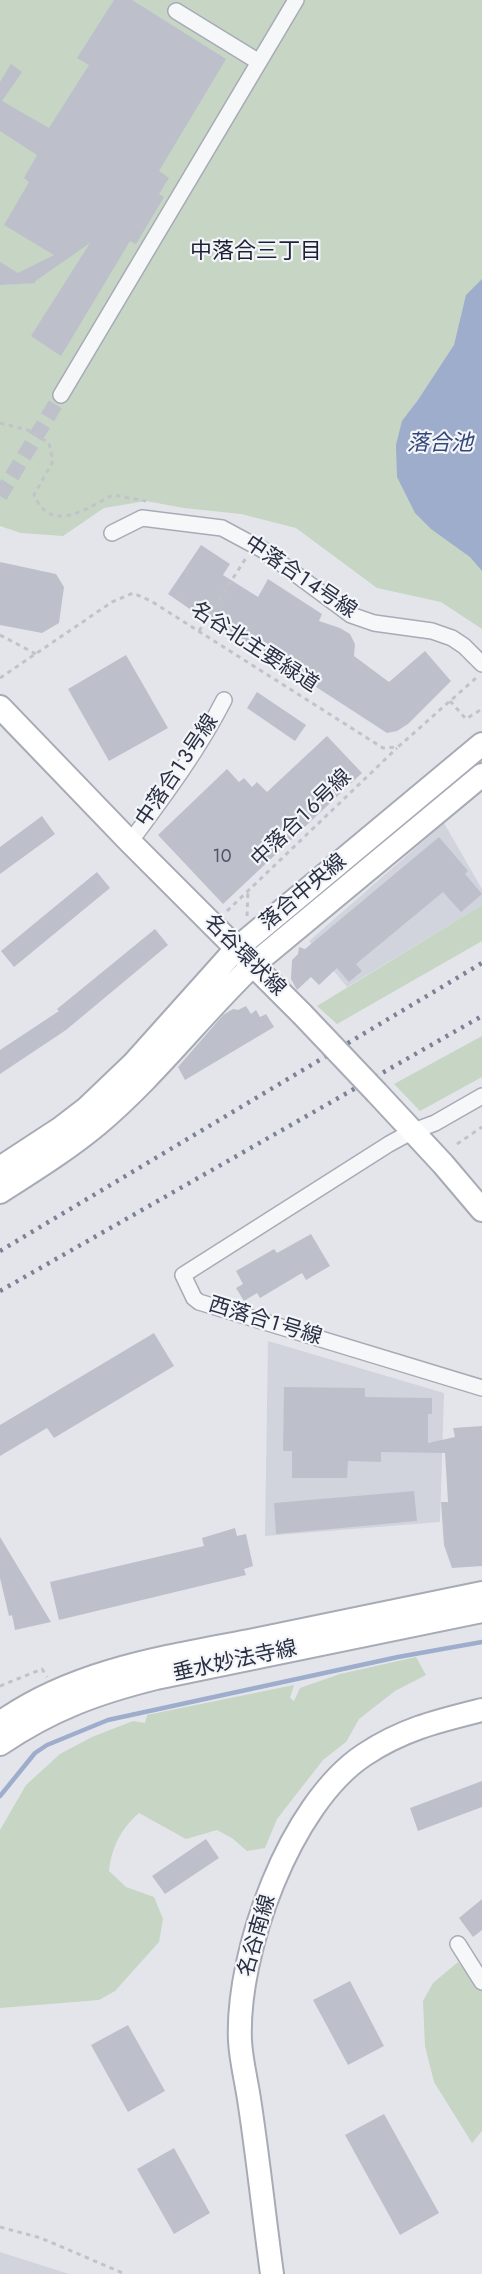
<!DOCTYPE html>
<meta charset="utf-8">
<style>
body{margin:0}
canvas{display:block;background:#e3e5eb}
</style>
<canvas width="482" height="2274"></canvas>
<script>
const context = document.querySelector('canvas').getContext('2d');
context.lineJoin = 'round';
function fill(path, color) {
  context.fillStyle = color;
  context.fill(path, 'evenodd');
}
function trace(path, color, width, dash) {
  context.strokeStyle = color;
  context.lineWidth = width;
  context.lineCap = dash ? 'butt' : 'round';
  context.setLineDash(dash || []);
  context.stroke(path);
}
function write(font, color, halo, rows, align = 'center') {
  context.font = font + ' Jost,"Noto Sans JP",sans-serif';
  context.lineWidth = 4.5;
  context.setLineDash([]);
  context.textBaseline = 'middle';
  context.strokeStyle = halo;
  context.fillStyle = color;
  for (const [text, x, y, turn = 0] of rows) {
    context.save();
    context.translate(x, y);
    context.rotate((+turn || 0) * Math.PI / 180);
    context.textAlign = isNaN(turn) ? turn : align;
    if (halo) context.strokeText(text, 0, 0);
    context.fillText(text, 0, 0);
    context.restore();
  }
}
fill(new Path2D(`
 M444,823L482,889V905L347,987L309,941Z
 M268,1341L444,1393L440,1522L265,1536Z
 M0,2252L69,2274H0Z`), '#d1d4dd');
fill(new Path2D(`
 M0,0H482V629L441,602L377,588L296,528L241,514L184,508L146,501L104,508L63,536L21,533L0,526Z
 M482,905V941L337,1024L317,1006Z
 M482,1036V1077L420,1111L394,1084Z
 M416,1657L426,1675L395,1691L359,1719L346,1742L323,1760L277,1819L265,1848L247,1851L232,1838L217,1830L186,1839L139,1813C121,1829 112,1846 109,1871L126,1887L154,1897L163,1919L159,1942L115,1991L99,2000L0,2008V1830L26,1785L60,1754L92,1737L133,1721L145,1723L147,1715L294,1685L290,1698L294,1701L300,1688L340,1674Z
 M458,1962L482,1991V2131L472,2143L434,2082L425,2046L423,2001L433,1983Z`), '#c6d5c4');
fill(new Path2D(`
 M482,279V571L470,557L431,529L415,513L397,477L396,445L402,421L418,400L454,345L466,295Z`), '#9eadcc');
trace(new Path2D(`
 M0,1796L35,1753L47,1745L108,1720L398,1657L482,1642`), '#9eadcc', 4.5);
fill(new Path2D(`
 M114,0H132L226,59L159,171L169,178L159,194L164,197L136,244L130,241L61,356L31,336L90,243L34,282L36,283L0,285V262L18,273L54,255L4,225L29,182L24,178L37,155L0,131V82L11,64L22,72L2,101L49,128L89,65L77,58Z
 M201,545L230,564L223,575L258,597L268,579L322,614L319,621L340,628L350,634L355,644L354,656L389,682L425,651L451,681L408,724L397,731L387,733L199,611L197,614L168,594Z
 M0,562L56,574L64,587L59,623L42,633L0,625Z
 M126,655L168,728L109,761L68,689Z
 M257,692L306,725L295,741L247,708Z
 M327,736L362,773L223,904L158,835L227,769L239,782L244,778L252,787L257,782L267,792Z
 M42,816L55,834L0,874V847Z
 M439,837L468,871L465,874L482,894L461,912L443,892L356,964L362,971L349,982L337,968L319,985L311,977L297,990L291,979L292,960L298,954L299,947L305,949Z
 M97,872L110,888L14,967L1,951Z
 M155,929L168,945L66,1030L0,1074V1050L59,1011L57,1009Z
 M246,1006L251,1014L256,1010L260,1017L266,1014L274,1027L185,1080L178,1067L223,1015L233,1009L238,1010Z
 M311,1234L330,1266L306,1280L302,1273L260,1298L257,1293L244,1301L236,1288L243,1284L236,1271L274,1249L277,1253Z
 M154,1333L174,1366L54,1438L47,1428L0,1456V1425Z
 M284,1387L365,1388V1397L432,1398V1414H428V1443L455,1437L453,1428L482,1426V1566L452,1568L444,1545L441,1502H448L445,1453L381,1452V1462L348,1461L347,1478H292V1451H283Z
 M414,1491L417,1521L276,1534L274,1503Z
 M235,1528L237,1536L246,1534L253,1566L244,1569L246,1575L59,1620L50,1582L204,1546L202,1538Z
 M0,1537L51,1622L15,1630L12,1615L9,1616L0,1578Z
 M482,1781V1807L418,1831L410,1808Z
 M206,1839L219,1858L165,1894L152,1876Z
 M482,1899V1930L473,1937L459,1918Z
 M350,1981L384,2046L348,2065L313,2000Z
 M128,2025L165,2091L128,2112L91,2045Z
 M384,2114L439,2213L400,2235L345,2135Z
 M174,2148L210,2213L174,2234L137,2169Z`), '#bdc0cb');
trace(new Path2D(`
 M0,496L61,395`), '#bec1ca', 15, [15, 8]);
const street = new Path2D(`
 M176,11L259,62
 M61,395L296,0
 M112,533L142,518L222,528L263,550L351,615L374,623L432,631L452,638L464,646L482,664
 M130,842C164,796 198,751 224,700
 M482,1096L435,1123L411,1132L389,1144L183,1275L194,1298L199,1302L482,1388
 M458,1944L482,1982`);
const secondary = new Path2D(`
 M0,707L130,842L302,1014
 M377,1093L443,1164L482,1210
 M0,1168L61,1128L87,1108L133,1064L236,949L482,744
 M0,1192C34,1170 68,1149 98,1124C155,1076 200,1016 253,965L482,775
 M0,1723C74,1670 166,1657 254,1640C330,1624 406,1609 482,1593
 M0,1744C52,1709 96,1693 156,1678L482,1611
 M272,2274C264,2216 258,2157 249,2099C246,2079 241,2060 240,2041C236,1953 290,1804 364,1755C403,1729 438,1721 482,1710`);
trace(street, '#a8abb6', 18);
trace(secondary, '#a8abb6', 26);
trace(new Path2D(`
 M0,423L28,430L49,443L53,461L34,495C51,535 87,508 113,495L146,501
 M199,631L246,558
 M0,635L36,654
 M0,678L112,602L133,593L151,601L383,748L398,747L476,678
 M450,701L466,719L482,709
 M227,911L397,748
 M247,916L248,891
 M457,1144L482,1127
 M0,1686L42,1669L47,1677
 M0,2227L41,2238L125,2274`), '#c1c3ca', 3, [4.5, 4.5]);
trace(street, '#f6f7f9', 15);
trace(secondary, '#fff', 22);
trace(new Path2D(`
 M0,1251L482,963
 M0,1291L482,1016`), '#7c8295', 4.5, [3, 6]);
const secondaryBridge = new Path2D(`
 M302,1014L377,1093`);
trace(secondaryBridge, '#a8abb6', 26, []);
trace(secondaryBridge, '#fff', 22);
write('18px', '#4f5466', null, [
 ["10",222,858]
]);
write('21px', '#2a3044', '#f3f5f8', [
 ["中落合１４号線",300,578,34],
 ["名谷北主要緑道",254,648,33],
 ["中落合１３号線",178,771,-56],
 ["中落合１６号線",302,819,-44],
 ["落合中央線",304,893,-40],
 ["名谷環状線",244,956,45],
 ["西落合１号線",265,1322,17],
 ["垂水妙法寺線",235,1662,-12],
 ["名谷南線",258,1936,-74]
]);
write('22px', '#1c2135', '#f3f5f8', [
 ["中落合三丁目",256,253]
]);
write('italic 22px', '#334879', '#f3f5f8', [
 ["落合池",440,445]
]);
</script>
